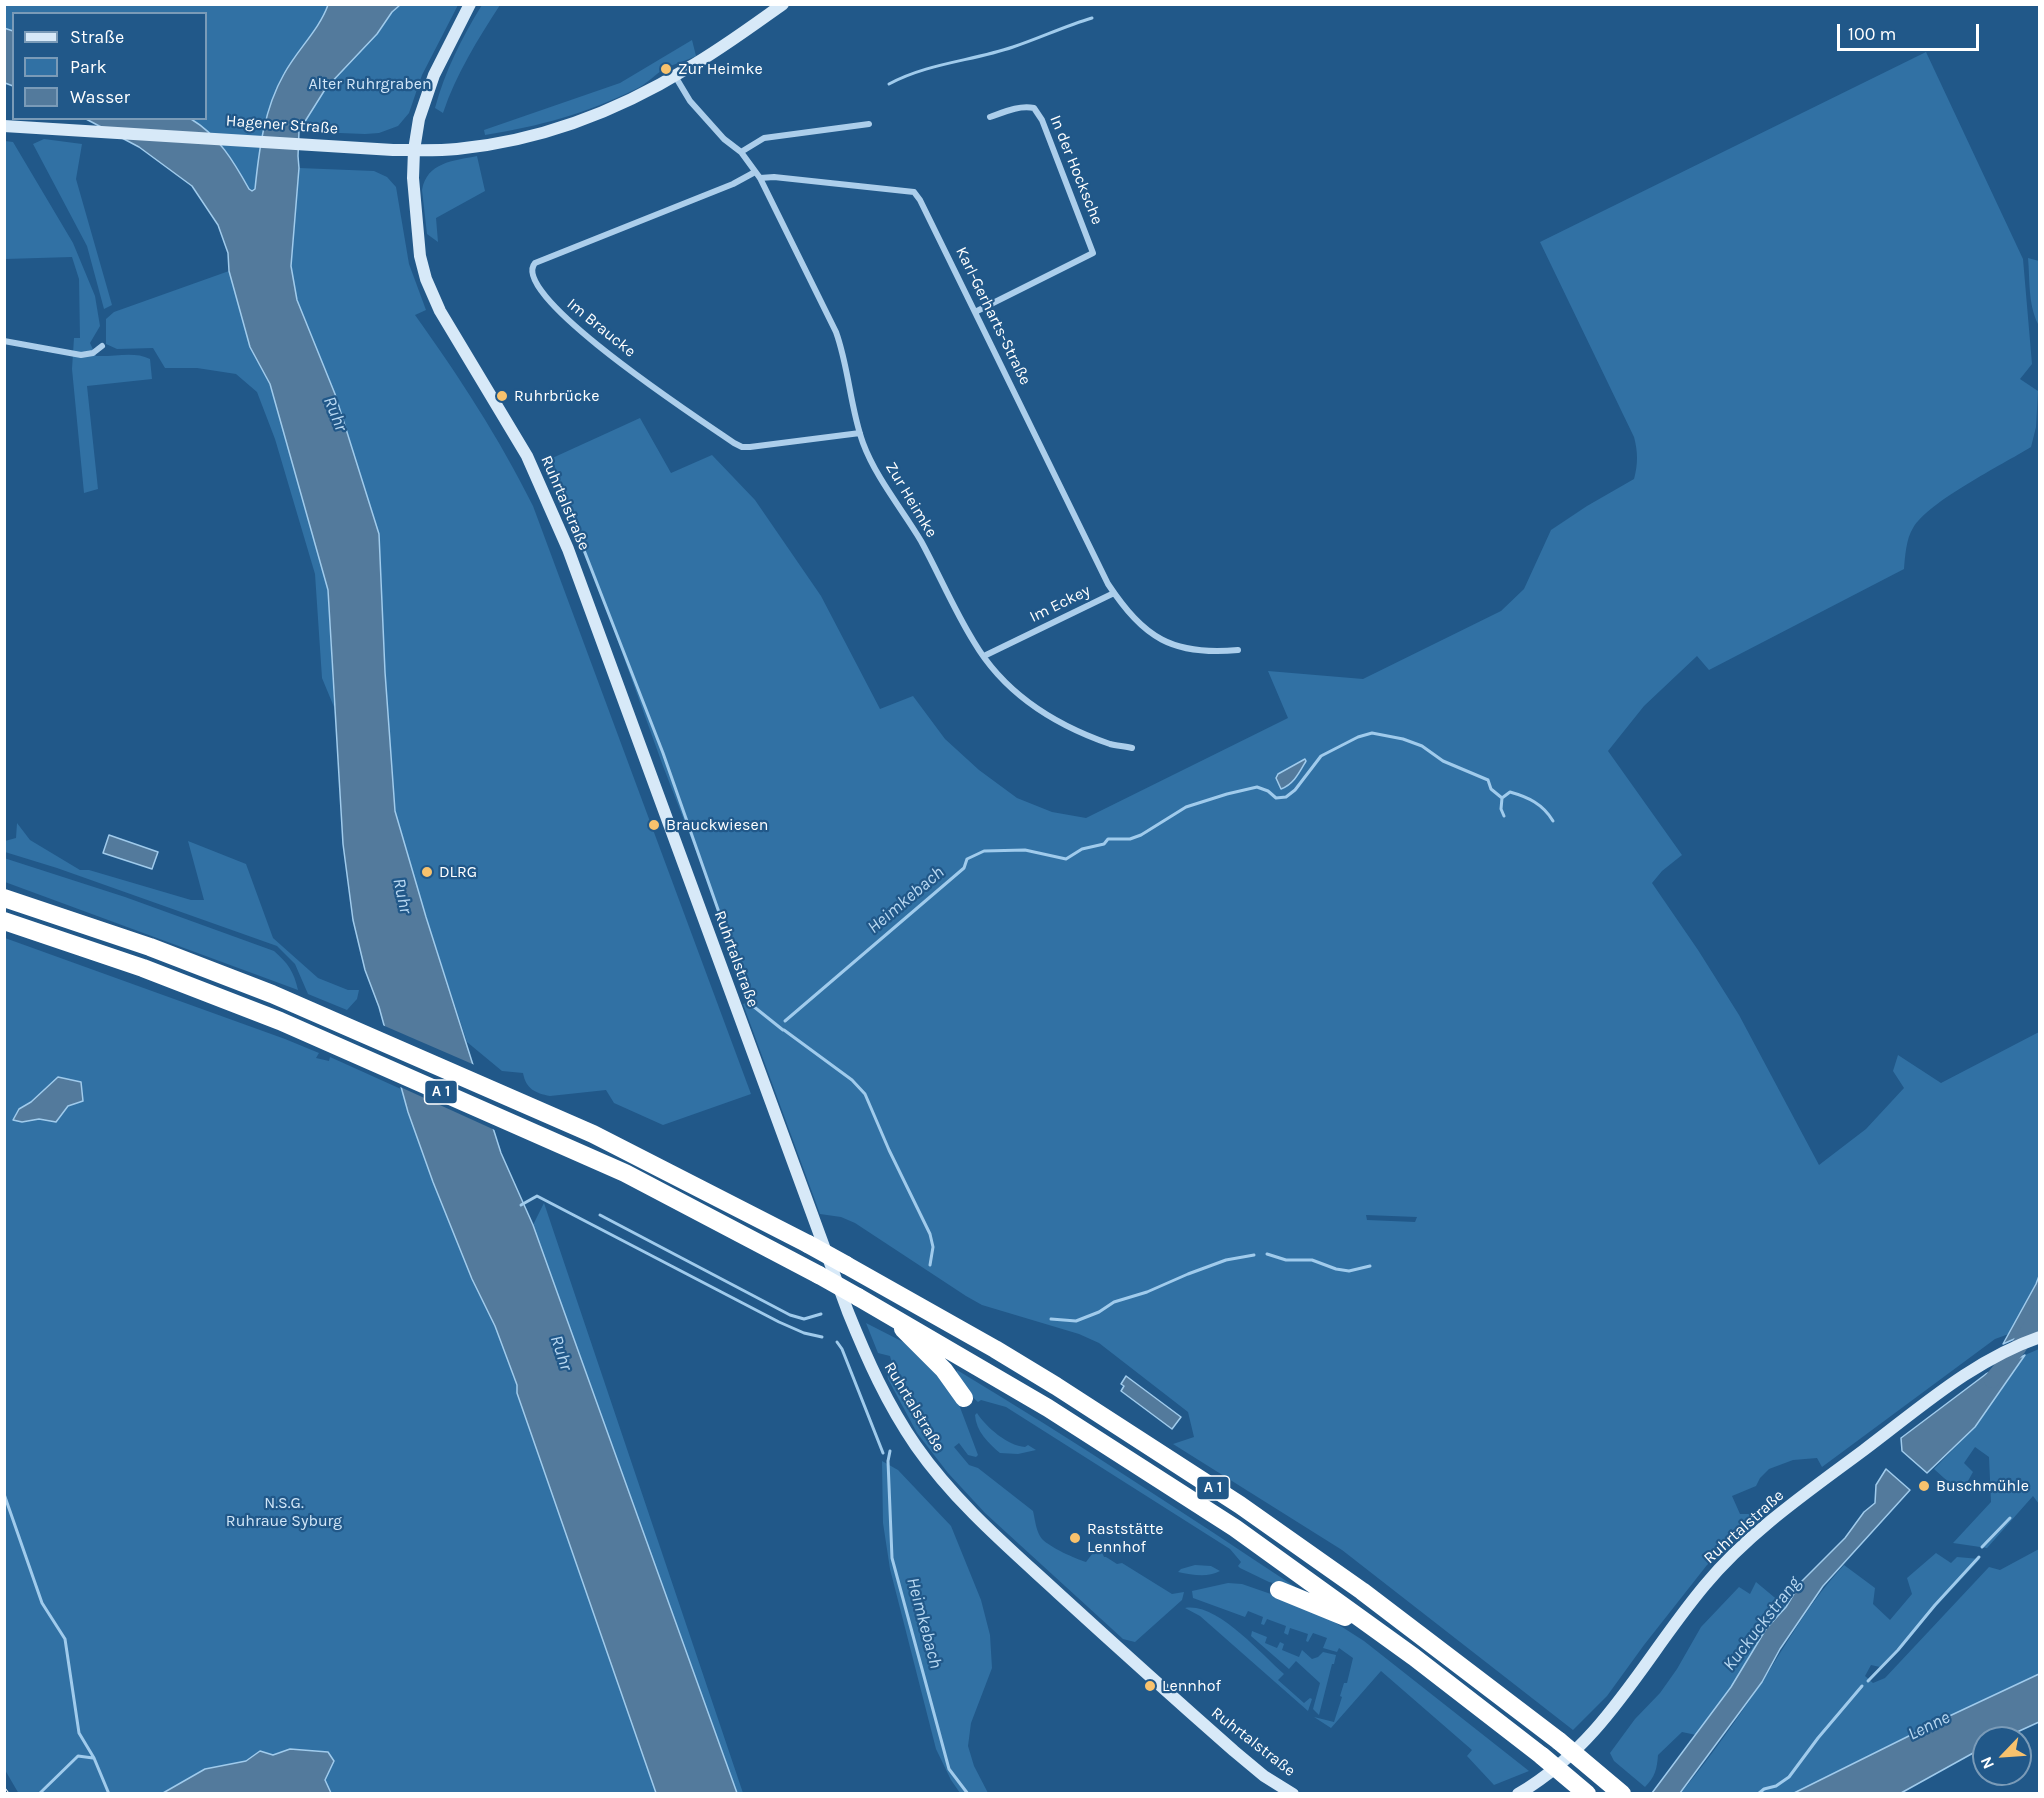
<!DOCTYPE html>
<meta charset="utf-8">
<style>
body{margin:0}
#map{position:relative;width:2044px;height:1798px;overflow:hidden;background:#215889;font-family:Karla,sans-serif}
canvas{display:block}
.frame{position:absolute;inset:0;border:6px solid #fff;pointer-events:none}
.legend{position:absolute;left:12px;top:12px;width:195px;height:108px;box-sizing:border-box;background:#215889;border:2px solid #7a9bb8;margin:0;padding:8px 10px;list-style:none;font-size:18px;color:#fff}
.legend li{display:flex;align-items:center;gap:12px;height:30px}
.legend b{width:30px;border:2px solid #7a9bb8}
.north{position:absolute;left:1972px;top:1726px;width:60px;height:60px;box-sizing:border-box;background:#215889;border:2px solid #7a9bb8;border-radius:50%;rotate:245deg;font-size:16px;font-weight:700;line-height:24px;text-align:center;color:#fff}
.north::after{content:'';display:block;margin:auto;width:21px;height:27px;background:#f8c26d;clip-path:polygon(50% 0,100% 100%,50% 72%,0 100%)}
.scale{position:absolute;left:1837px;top:24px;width:142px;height:27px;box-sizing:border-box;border:3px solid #fff;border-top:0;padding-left:8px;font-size:18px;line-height:21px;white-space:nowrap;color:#fff;-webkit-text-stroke:4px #215889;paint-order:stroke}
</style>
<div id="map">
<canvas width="2044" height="1798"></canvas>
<div class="frame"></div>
<ul class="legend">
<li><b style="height:8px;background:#d7e9f8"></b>Straße</li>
<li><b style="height:16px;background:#3171a4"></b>Park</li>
<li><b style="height:16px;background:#537a9c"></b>Wasser</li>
</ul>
<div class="north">N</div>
<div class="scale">100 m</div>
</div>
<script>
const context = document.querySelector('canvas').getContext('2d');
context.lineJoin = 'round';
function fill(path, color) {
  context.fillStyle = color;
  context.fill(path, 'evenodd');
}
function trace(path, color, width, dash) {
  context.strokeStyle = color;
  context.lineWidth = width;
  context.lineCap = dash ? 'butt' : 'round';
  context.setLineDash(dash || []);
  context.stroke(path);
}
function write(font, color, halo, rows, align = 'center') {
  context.font = font + ' Karla,sans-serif';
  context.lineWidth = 4.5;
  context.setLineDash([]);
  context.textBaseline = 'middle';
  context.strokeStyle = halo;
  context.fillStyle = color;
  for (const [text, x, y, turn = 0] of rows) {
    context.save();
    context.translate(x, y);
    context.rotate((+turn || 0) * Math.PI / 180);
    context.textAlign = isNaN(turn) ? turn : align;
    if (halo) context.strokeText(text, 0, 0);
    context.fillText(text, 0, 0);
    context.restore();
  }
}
fill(new Path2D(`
 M5,5H458L422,75L409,113L398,126L379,133L365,134L264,130L259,153L255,189L252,191L249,189C234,162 218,135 191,119L206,118V14H14L13,31L5,28Z
 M482,5H500C478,39 456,74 443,113L435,108C445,71 462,37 482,5Z
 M692,40L696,56C686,61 676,63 666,68C655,74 647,84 636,89C585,114 540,126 485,135L484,130L620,83Z
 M1926,52L2023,259L2032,364L2020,379L2038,391L2036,427L2031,447C2002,465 1929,501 1913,528C1906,539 1905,557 1904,569L1709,670L1697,656L1644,706L1608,751L1682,855L1662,871L1652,883L1698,950L1739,1015L1819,1165L1866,1129L1904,1088L1893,1071L1898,1055L1941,1083L2039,1032V1323L1995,1339L1822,1467L1817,1458L1793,1460L1769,1469L1760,1478L1756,1486L1732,1496L1740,1514H1755L1744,1533L1707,1565L1644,1645L1607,1696L1573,1730L1342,1550L1173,1444L1194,1437L1188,1412L1099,1343L1079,1334L982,1305L966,1296L855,1223L841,1217L820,1214L743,1004L754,1000L663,766L572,514L548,460L640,418L671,473L712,455L755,500L821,596L880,709L913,696L945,739L979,770L1017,798L1052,812L1086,818L1288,718L1268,671L1363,679L1501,611L1524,589L1551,530L1587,506L1634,479C1638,464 1638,452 1634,437L1540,242ZM1366,1215L1417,1217L1415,1222L1367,1220Z
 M44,139L82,144L76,179L112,305L104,309L87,246L33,144Z
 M5,141L13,142L73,243L95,296L100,326L90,343L96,356C115,357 134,351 150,359L152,379L87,386L98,489L84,493L72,369L74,338H80L79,279L72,257L5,259Z
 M477,156L485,191L436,218L438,242L427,234L422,190C427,162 453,161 477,156Z
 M299,168L374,171L387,177L396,187L409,264L426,310L415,315C460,378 498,436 533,506L751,1094L663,1125L614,1103L606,1090L550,1096C535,1093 526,1089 523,1073L502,1071L467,1042L426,917L395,811L385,672L379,534L335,394L297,300L291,266Z
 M2028,258L2039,261L2040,321L2038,324C2028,304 2030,280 2028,258Z
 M229,271L250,347L270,384L328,590L334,707L322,678L315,574L275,439L257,392L236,374L197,368H165L153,348L117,349L106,344V319L114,312Z
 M17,823L30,840L80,870H89L191,900H204L188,841L246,864L273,938L318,978L348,990H359L357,999L347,1010L308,994L295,964L277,946L57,868L5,852V841L16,838Z
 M4,858L125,897L274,951C288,963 294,972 298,990L5,882Z
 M5,938L285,1039L319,1053L316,1058L329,1061L330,1057L432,1103L675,1793L19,1794L5,1770Z
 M544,1203L743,1793H737L533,1225Z
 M866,1323L911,1346L922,1354L958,1402L978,1455L976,1457L968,1455L959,1443L954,1447L969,1465L978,1468L1033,1511C1035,1519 1036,1532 1042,1539C1051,1548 1074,1558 1086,1562L1099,1545L1104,1557H1106L1117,1564L1122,1563L1172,1594L1184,1592L1182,1600L1135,1642L1123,1639L985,1513L948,1473L917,1433L888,1379L887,1372L894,1371L890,1356L878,1353Z
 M2039,1349V1504L2033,1496L1987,1548L1953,1543L1991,1502L1989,1457L1975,1447L1964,1463L1973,1472L1964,1488C1951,1486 1943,1477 1934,1469L1975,1427L2025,1355Z
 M957,1370C1073,1440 1187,1515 1300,1590L1269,1582L1240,1568L1238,1566L1241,1562L1230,1549L1006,1407L981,1400L978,1402L968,1393L956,1373Z
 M977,1413C986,1427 1008,1446 1025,1447L1028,1445L1036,1450L1018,1454L1000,1453C988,1443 976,1431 975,1415Z
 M882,1461L898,1470L951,1526L981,1600L990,1635L992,1668L971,1723L968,1746L974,1766L988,1793H960L951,1780L936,1749L890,1569L883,1523Z
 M2039,1549V1674L1943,1719L1794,1793L1680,1794C1709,1759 1737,1719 1762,1682C1788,1641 1811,1600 1844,1565L1875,1588L1873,1604L1890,1620L1912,1594L1907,1578L1936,1553L1951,1563L1957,1557L1980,1559L1880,1667L1871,1665L1865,1676L1873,1683L1885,1678L1989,1567L2000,1570Z
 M1195,1565L1211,1566L1220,1571C1207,1578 1193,1575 1178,1572L1181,1569Z
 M1756,1582L1786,1607L1766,1629L1731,1687L1696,1735L1682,1732L1658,1755C1657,1769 1655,1777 1645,1787L1614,1761L1610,1753L1635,1719L1660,1693L1677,1669L1701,1627L1739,1587L1750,1594Z
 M1228,1583L1242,1584L1314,1609L1364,1641L1529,1771L1494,1785L1467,1756L1472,1750L1381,1671L1331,1728L1314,1717L1334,1722L1342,1697L1340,1696L1344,1683H1347L1353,1658L1339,1648L1337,1652L1323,1648L1327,1638L1313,1633L1308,1642L1306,1641L1308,1634L1290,1628L1288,1635L1284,1633L1286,1626L1267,1619L1264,1625L1261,1624L1263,1617L1248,1611L1245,1617L1193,1598L1192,1591Z
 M1185,1608C1217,1602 1261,1654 1284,1674L1278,1680L1304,1703L1310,1698L1312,1699L1308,1711L1200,1616Z
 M1252,1631L1267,1637L1265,1643L1277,1648L1280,1642L1284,1644L1282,1650L1299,1657L1302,1650L1312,1659L1318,1657L1323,1652L1336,1655L1334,1664H1332L1319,1715L1313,1709L1320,1683L1296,1661L1289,1669L1251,1636Z`), '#3171a4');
const water = new Path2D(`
 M328,5H400L392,12L377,34L326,88L299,131L298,156L299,168L291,266L297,300L335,394L379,534L385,672L395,811L426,917L501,1153L533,1225L737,1793H656L517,1393V1385L495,1326L472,1279L433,1182L408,1112L379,1007L365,970L353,920L343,844L328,590L270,384L250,347L229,271L228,253L218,225L192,186L139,147L86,119H191C218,135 234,162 249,189L252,191L255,189C259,150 264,109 284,74C297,50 319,30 328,5Z
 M4,28L13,31V86L5,83Z
 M1305,759L1306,761C1299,773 1294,784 1281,789L1276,778L1278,774Z
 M109,835L158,852L152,869L103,853Z
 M58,1077L81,1082L83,1101L68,1106L56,1122L39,1119L22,1122L13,1120L19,1109L31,1102Z
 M2039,1276V1328L2003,1344L2036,1284Z
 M2025,1355L1975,1427L1927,1473L1902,1451L1901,1438L1986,1374Z
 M1126,1376L1181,1417L1172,1429L1121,1391L1124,1386L1121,1384Z
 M1886,1469L1910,1490L1823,1586L1780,1649L1762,1682L1680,1793H1652L1731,1687L1766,1629L1786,1607L1801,1582L1845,1538L1864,1512L1875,1503L1876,1485Z
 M2039,1674V1722L2004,1738H1984V1747L1901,1793H1794L1943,1719Z
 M290,1749L328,1752L334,1761L325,1780L331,1793H163L205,1769L246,1761L260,1751L273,1755Z`);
fill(water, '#537a9c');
trace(water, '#a0cbec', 1.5);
fill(new Path2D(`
 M380,1024L477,1066L497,1131L398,1086Z`), '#215889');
trace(new Path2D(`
 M889,84C928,63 972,61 1013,47C1040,38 1065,26 1092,18
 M552,468L663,753L747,992L753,1006L783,1030
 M1504,816L1501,809L1502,798L1510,792C1528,797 1543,804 1553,821
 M785,1021L964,868L967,859L984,851L1025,850L1066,859L1082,849L1104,844L1108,839H1130L1141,835L1186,807L1227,794L1257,787L1268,791L1276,798L1286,797L1295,790L1321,756L1358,737L1372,733L1403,739L1422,746L1443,761L1488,780L1491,789L1502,798
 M784,1030L852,1080L865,1094L889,1150L930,1234L933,1247L930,1265
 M521,1205L537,1196L779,1322L804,1333L822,1337
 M600,1215L790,1315L804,1319L821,1314
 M1267,1254L1286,1260H1312L1336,1269L1349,1271L1370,1266
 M1051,1319L1076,1321L1099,1312L1114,1302L1147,1292L1188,1274L1226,1260L1254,1255
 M837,1342L842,1349L883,1453
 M890,1451L888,1461L892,1558L949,1769L968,1794
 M4,1494L42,1603L65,1639L79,1733L94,1758L109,1794
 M1982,1547L2010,1518
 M1868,1681L1898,1650L1935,1605L1979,1557
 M39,1794L78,1756L93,1758
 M1758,1794L1764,1789L1776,1786L1789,1777L1818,1738L1862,1686`), '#a0cbec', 3);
trace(new Path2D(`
 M1992,1380L2018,1348L2040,1312`), '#537a9c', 16);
trace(new Path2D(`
 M675,76L690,101L724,139L741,152L760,178L836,332C849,368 850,407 863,443C876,478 902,509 921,541C939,574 954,610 974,642C1004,693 1055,725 1110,744C1117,746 1125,746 1132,748
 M741,152L764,138L869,124
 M755,172L733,184L535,263C507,295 707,424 734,443L742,447H750L860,433
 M760,178L774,177L914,192L920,200L1108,584C1144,638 1172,656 1238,650
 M975,312L1093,253L1042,120L1034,108C1019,105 1004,112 990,117
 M4,341L81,355L93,353L102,346
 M984,656L1114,593`), '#acceeb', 6);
trace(new Path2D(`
 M470,4L434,75L419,119L414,150L413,178L420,256L426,279L440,311L527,456L568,549L848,1312C867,1359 887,1404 916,1446C955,1502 1008,1547 1058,1593C1116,1646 1175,1699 1234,1751L1264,1776L1293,1794
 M4,126L393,150C414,150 436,151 457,149C539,141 618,111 688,68C721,49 752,26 783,4
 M1518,1794C1605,1743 1643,1659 1705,1585C1749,1532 1809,1491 1864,1450C1920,1408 1973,1360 2040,1337`), '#d7e9f8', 12);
trace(new Path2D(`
 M4,898L150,947L272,994L593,1134L808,1244
 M4,921L143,968L280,1021L625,1173L819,1275
 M846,1265L995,1349L1056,1386L1240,1505L1362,1591L1559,1741
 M858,1297L1048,1408L1235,1528L1414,1657L1542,1756
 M903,1329L944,1370L964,1398
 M1279,1590L1345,1617`), '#fff', 18);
const rail = new Path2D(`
 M4,1790L7,1794`);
trace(rail, '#fff', 5);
trace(rail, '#215889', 3, [9]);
trace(new Path2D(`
 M808,1244L846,1265
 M819,1275L858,1297
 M1559,1741L1622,1794
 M1542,1756L1587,1794`), '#fff', 18);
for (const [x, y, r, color] of [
 [666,69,6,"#f8c26d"],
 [502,396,6,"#f8c26d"],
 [654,825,6,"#f8c26d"],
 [427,872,6,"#f8c26d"],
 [1924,1486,6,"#f8c26d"],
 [1075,1538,6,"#f8c26d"],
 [1150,1686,6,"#f8c26d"]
]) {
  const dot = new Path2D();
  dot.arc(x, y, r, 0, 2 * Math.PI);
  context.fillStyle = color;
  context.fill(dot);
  trace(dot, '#215889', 2);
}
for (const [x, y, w] of [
 [441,1092,33],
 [1213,1488,33]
]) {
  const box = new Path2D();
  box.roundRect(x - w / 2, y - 12, w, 24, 4.5);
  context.fillStyle = '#215889';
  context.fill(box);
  trace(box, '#fff', 1.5);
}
write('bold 15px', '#fff', null, [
 ["A 1",441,1092],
 ["A 1",1213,1488]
]);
write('16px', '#fff', '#215889', [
 ["Zur Heimke",678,69],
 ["Ruhrbrücke",514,396],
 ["Brauckwiesen",666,825],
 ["DLRG",439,872],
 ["Buschmühle",1936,1486],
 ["Raststätte",1087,1529],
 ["Lennhof",1087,1547],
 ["Lennhof",1162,1686]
], 'left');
write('16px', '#d1e6f8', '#215889', [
 ["Alter Ruhrgraben",370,84],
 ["N.S.G.",284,1503],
 ["Ruhraue Syburg",284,1521]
]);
write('16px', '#fff', '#215889', [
 ["Hagener Straße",282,125,4],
 ["In der Hocksche",1076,170,68],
 ["Karl-Gerharts-Straße",993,316,64],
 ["Im Braucke",601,328,39],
 ["Zur Heimke",911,500,59],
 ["Ruhrtalstraße",565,503,67],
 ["Im Eckey",1060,604,-26],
 ["Ruhrtalstraße",736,959,70],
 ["Ruhrtalstraße",914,1407,59],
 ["Ruhrtalstraße",1744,1527,-42],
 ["Ruhrtalstraße",1253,1742,38]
]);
write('italic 18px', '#b8d8f2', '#215889', [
 ["Ruhr",335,414,68],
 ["Ruhr",402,896,78],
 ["Heimkebach",906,900,-40],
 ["Ruhr",561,1353,72],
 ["Heimkebach",924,1623,75],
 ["Kuckuckstrang",1762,1624,-52],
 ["Lenne",1929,1726,-26]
]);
</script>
